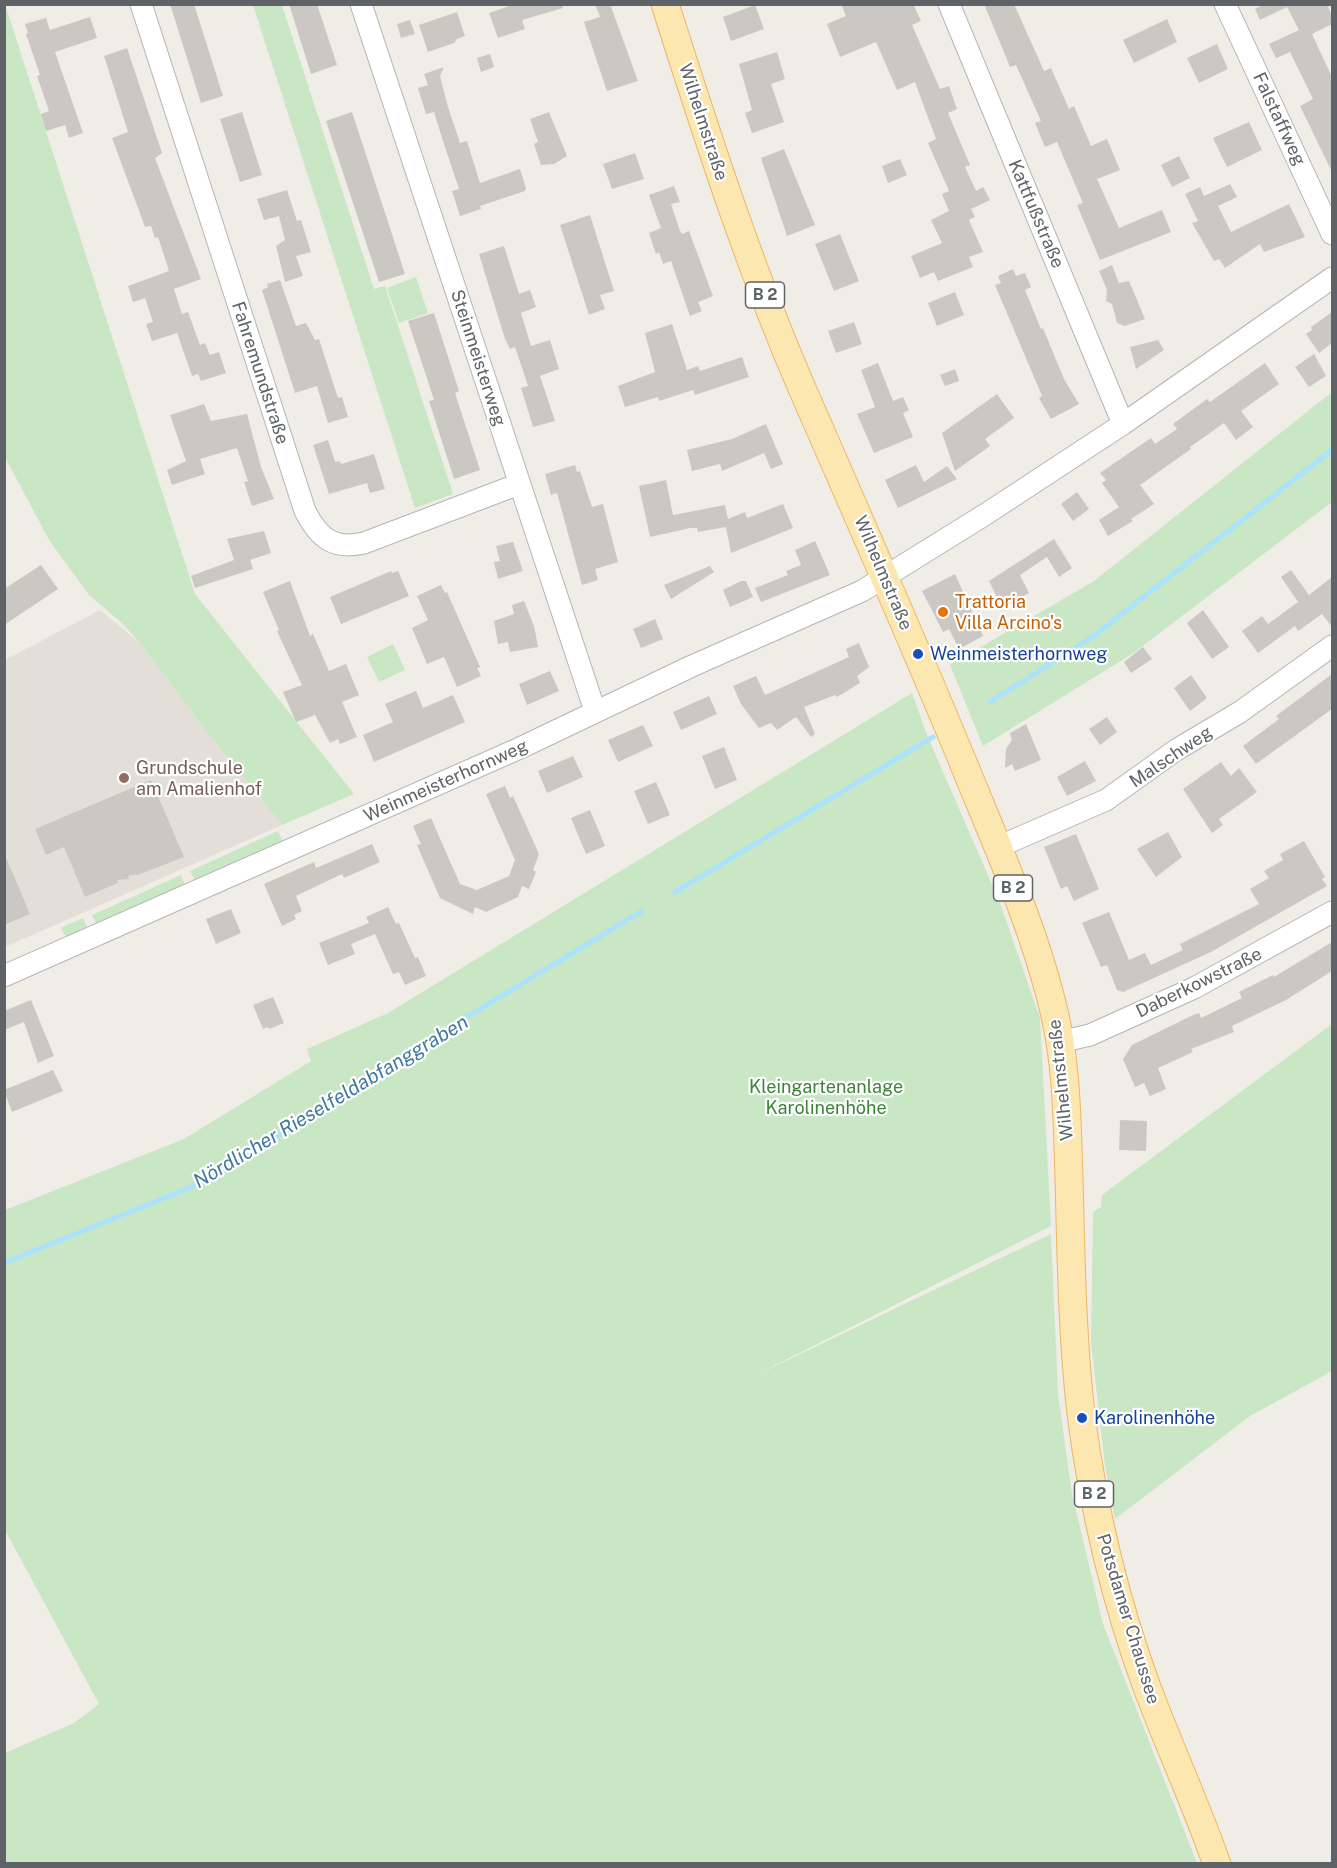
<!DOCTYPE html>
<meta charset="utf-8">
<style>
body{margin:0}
#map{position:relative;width:1337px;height:1868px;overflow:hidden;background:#f0ede7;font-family:"Public Sans",sans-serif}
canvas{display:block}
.frame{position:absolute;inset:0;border:6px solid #5e6367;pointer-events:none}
</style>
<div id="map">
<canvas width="1337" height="1868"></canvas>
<div class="frame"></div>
</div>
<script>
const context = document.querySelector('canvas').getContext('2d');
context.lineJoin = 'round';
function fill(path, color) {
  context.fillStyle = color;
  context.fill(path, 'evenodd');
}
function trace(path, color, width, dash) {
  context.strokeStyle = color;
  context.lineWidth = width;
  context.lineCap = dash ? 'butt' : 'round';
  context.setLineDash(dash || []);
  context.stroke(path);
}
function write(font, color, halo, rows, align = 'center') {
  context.font = font + ' "Public Sans",sans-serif';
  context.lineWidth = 4.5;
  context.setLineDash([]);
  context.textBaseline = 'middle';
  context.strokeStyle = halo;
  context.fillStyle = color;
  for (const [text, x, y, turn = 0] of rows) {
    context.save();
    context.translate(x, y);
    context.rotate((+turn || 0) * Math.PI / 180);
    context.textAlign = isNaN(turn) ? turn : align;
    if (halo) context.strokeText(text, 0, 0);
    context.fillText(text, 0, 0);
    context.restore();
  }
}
fill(new Path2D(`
 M100,610L140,643L206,731L282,825L5,947V660Z`), '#e3ded8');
fill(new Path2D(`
 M5,4L195,594L354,794L282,825L206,731L140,643L123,624L89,595L49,540L5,457Z
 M253,5H282L374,289L385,286L453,494L415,508Z
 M416,277L428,313L399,323L387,288Z
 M1332,392V502L1132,654L983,746L950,665L1094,581Z
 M393,644L405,670L379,682L367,657Z
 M912,693L927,735L1000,903L1040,1018L1051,1226L750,1378L1051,1234L1058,1394L1072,1494L1103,1624L1197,1863H5V1753L74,1723L99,1704L5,1530V1210L184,1139L311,1061L307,1049L388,1013Z
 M278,831L285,846L197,885L190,871Z
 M181,875L187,890L98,929L92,915Z
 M83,918L89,932L72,940L66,937L61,928Z
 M1332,1024V1371L1250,1416L1115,1519L1105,1466L1091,1342L1093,1212L1101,1207L1102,1195Z`), '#c9e6c5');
trace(new Path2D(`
 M990,702L1092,637L1332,450
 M675,892L933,737
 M4,1263L208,1180L470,1015L642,911`), '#abe2fc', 5);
fill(new Path2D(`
 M170,4H194L223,96L201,103Z
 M289,4H317L337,65L311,74Z
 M515,4H562L563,8L522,20L525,29L498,38L489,13Z
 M595,4H610L638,81L607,91L584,22L600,17Z
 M841,4H913L921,21L912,25L940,89L949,86L957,109L948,113L970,165L965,167L976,191L983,187L990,200L971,209L975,217L969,220L983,252L969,257L973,267L938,281L934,272L920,278L911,256L942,243L931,220L949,211L942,194L949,191L928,143L936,139L915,82L897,90L876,42L840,57L827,24L846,16Z
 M984,4H1014L1044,71L1051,68L1069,109L1074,106L1091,146L1107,139L1120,170L1097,179L1119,228L1162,210L1171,232L1100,260L1077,205L1083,203L1057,142L1045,147L1035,123L1041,121L1016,65L1010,67Z
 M1264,4H1327L1332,16V24L1312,34L1332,77V172L1300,106L1313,99L1290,52L1276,58L1269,44L1299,30L1287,7L1260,20L1255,9Z
 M755,5L764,29L731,41L723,17Z
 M457,12L465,36L457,39L454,43L428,52L419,25Z
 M90,17L97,38L55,52L83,133L69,138L65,125L46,131L41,114L49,111L37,76L40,75L26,34L28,33L25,24L46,18L50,30Z
 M1167,19L1177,42L1134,63L1123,40Z
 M410,20L415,34L401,38L397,24Z
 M1217,44L1228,69L1199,83L1187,58Z
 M127,48L162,153L155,158L201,279L174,289L182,314L188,312L200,345L205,343L210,355L219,352L226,373L201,381L198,374L192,376L177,333L152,341L146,324L153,322L145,298L133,302L128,286L169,271L158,237L155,238L151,226L145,227L112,138L128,132L104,56Z
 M777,52L785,79L771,84L784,122L752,133L745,113L752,110L739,64Z
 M490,54L494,67L481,72L477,58Z
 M444,67L440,76L448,107L460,143L467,141L480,183L520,169L526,188L525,191L480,206L481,209L460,216L452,191L459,189L443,141L434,112L426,114L418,88L428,85L424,74Z
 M242,112L262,175L240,182L220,119Z
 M352,112L405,274L379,282L326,121Z
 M549,112L567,156L554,164L541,165L534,144L538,142L530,119Z
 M1249,122L1262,150L1227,167L1213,138Z
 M784,149L815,225L787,236L761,158Z
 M635,153L644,179L612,189L603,164Z
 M1179,156L1190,178L1172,187L1161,165Z
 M900,159L907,175L888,183L882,166Z
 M1230,184L1237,197L1218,206L1231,232L1289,204L1305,237L1264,252L1260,244L1225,268L1219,259L1214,261L1192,223L1198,221L1185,194L1200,187L1204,196Z
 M674,186L680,202L671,204L680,231L682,234L689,231L713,296L698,302L702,311L690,316L671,261L663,264L659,252L656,254L649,233L661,228L649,195Z
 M287,190L297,221L301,220L311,252L296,256L303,276L285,282L276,246L285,240L279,216L264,220L257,199Z
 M590,215L614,291L600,295L605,309L589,315L560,225Z
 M840,234L859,281L834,291L815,244Z
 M504,246L519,294L530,290L536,307L521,313L531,346L550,340L559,369L540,376L555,421L533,427L521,388L528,386L515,347L510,349L505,339L479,254Z
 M1112,265L1119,283L1129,281L1145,319L1125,326L1117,323L1112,304L1106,301L1107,290L1099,271Z
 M1013,269L1016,276L1025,273L1031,287L1025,290L1041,329L1043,328L1064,379L1079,404L1051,419L1039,398L1042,396L995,285L1001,283L998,276Z
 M280,280L296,326L306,323L315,340L319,339L338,398L342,397L348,417L328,423L317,386L295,393L262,290L268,287L267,284Z
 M955,292L964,315L937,326L928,303Z
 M1332,312V343L1319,353L1306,334L1312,330L1311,327Z
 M434,313L459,391L455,393L480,470L454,479L429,401L434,400L408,321Z
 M854,322L862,344L836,353L828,331Z
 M672,324L687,370L698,366L700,371L742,357L749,377L695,395L693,390L659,401L658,397L625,407L618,386L655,372L645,333Z
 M1158,340L1164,350L1136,369L1130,347Z
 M1314,354L1326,376L1309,387L1295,367Z
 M878,363L893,401L903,397L909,410L903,413L913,437L874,453L857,414L875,407L861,370Z
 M1265,363L1279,384L1241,411L1253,427L1236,440L1224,423L1190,447L1191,449L1140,485L1154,504L1131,519L1133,521L1108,536L1099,520L1119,507L1102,483L1106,480L1100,473L1151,438L1155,444L1177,429L1173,424L1207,399L1210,402Z
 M955,369L959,381L945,386L940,375Z
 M997,394L1014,418L985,439L990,446L955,471L942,433Z
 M204,404L211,421L247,414L261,467L274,499L252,506L244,482L248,481L237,448L200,459L205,474L172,485L167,470L186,461L170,415Z
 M766,424L783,464L771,469L764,453L722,471L720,464L692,471L687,450L732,439Z
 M328,440L335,462L340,461L341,464L374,454L385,489L370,493L367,483L329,494L313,445Z
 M575,465L577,472L580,471L592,507L603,504L618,562L595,569L598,580L582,585L557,493L551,495L545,474Z
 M916,465L924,482L947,466L957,479L898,508L885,480Z
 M666,480L673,515L725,505L728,519L745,512L747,518L783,504L793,528L731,553L726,527L698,532L697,528H690L650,537L639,486Z
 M1077,492L1089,509L1073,521L1061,504Z
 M264,531L271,553L250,560L253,569L195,588L191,576L234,560L227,539Z
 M1054,539L1072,568L1059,577L1047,557L1020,575L1029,593L1018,599L1015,593L999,601L989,581Z
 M815,541L830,575L761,602L755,588L788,575L786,571L801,565L795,550Z
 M513,542L523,571L498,579L494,562L500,561L496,546Z
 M41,565L58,589L4,625V589Z
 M710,566L714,572L671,599L664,585Z
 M1291,570L1309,595L1332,577V627L1322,614L1298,631L1295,626L1258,653L1242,631L1262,616L1268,624L1298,602L1281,577Z
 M391,571L392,573L398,571L409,596L341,624L330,597Z
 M955,574L983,636L959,649L949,629L943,632L922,591Z
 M290,581L310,636L313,634L329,671L346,664L359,695L342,702L357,737L340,744L338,739L330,743L315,715L296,722L283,692L302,685L277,631L279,630L263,592Z
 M741,581H746L753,597L730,607L723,590Z
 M441,585L445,593L447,592L480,667L477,668L481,676L457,687L444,657L427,664L412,628L428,620L417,596Z
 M524,601L534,626L538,647L510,652L508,642L498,644L494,621L514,614L512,605Z
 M1203,610L1229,647L1212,659L1187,623Z
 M655,619L663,639L641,648L633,629Z
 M859,643L869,667L857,676L860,683L837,697L835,695L804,707L815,734L811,737L796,717L777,730L771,723L759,728L741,704L733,686L756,676L765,695L849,657L846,649Z
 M1143,647L1152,659L1131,673L1124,662Z
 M550,671L559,691L527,705L519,684Z
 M1332,674V709L1256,764L1243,746L1279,719L1276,716Z
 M1191,675L1207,698L1190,711L1174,688Z
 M416,691L423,708L453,695L465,722L374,762L363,735L393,722L385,704Z
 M709,696L717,714L681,730L673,712Z
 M1107,717L1117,732L1100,745L1089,729Z
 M1026,724L1041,760L1015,771L1012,764L1005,768L1006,749L1012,740L1010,733Z
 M643,725L653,746L618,762L608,740Z
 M724,747L737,780L715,789L702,756Z
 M573,756L583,777L547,793L538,771Z
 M1085,761L1096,781L1067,796L1057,777Z
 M1221,762L1231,776L1239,768L1257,792L1219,819L1223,825L1212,833L1183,789Z
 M151,780L184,857L140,874L128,876L129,879L117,880L118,883L85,897L64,847L46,855L35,829Z
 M656,782L670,815L648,824L634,791Z
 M505,786L510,798L513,796L539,854L533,870L536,872L529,889L522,886L518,897L486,912L475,907L473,914L440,898L417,845L421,844L413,826L431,818L460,884L477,890L509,876L515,860L486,794Z
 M590,810L605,846L586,854L571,818Z
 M1168,832L1182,857L1156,877L1137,849Z
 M1076,834L1099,889L1074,901L1067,886L1061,889L1044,847Z
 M1304,841L1325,877L1322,879L1327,886L1211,952L1123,992L1117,990L1107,965L1101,967L1082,923L1109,912L1129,960L1145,953L1151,965L1183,950L1180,944L1259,904L1250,889L1269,878L1264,871L1283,860L1280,854Z
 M372,844L380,862L344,878L342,874L296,896L302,911L294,915L296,919L282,926L264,884L314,862L316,868Z
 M4,853L30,914L4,925Z
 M388,907L396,924L399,923L415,958L418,957L426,976L405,985L399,972L393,974L375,934L351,944L355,954L328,965L319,943L369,923L366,917Z
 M231,909L241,933L216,944L206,919Z
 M1332,942V971L1286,1000L1232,1026L1234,1032L1191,1049L1193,1052L1158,1068L1166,1089L1150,1096L1144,1083L1135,1087L1123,1059L1132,1045L1191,1016L1199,1013L1201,1018L1242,998L1239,992L1273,975L1274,977Z
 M273,997L284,1023L269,1029L268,1027L263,1029L253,1005Z
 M31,1000L54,1056L38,1063L24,1022L4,1030V1011Z
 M53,1070L63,1091L12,1112L4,1090Z
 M1120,1120L1147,1121L1146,1151L1119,1150Z`), '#cbc8c3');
const minor = new Path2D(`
 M141,4L305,511C319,538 333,550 364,543L519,484
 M361,4L595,711
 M949,4L1123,424
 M1225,4L1332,234
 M998,847L1106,800L1176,750L1240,712L1332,646
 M4,976L520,748L692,666L862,591L986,514L1123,424L1332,278
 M1060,1042L1090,1035L1194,988L1332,912`);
const major = new Path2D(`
 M665,4C708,139 751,273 808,402C862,525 916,648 967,772C998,848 1032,923 1052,1003C1067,1060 1067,1120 1069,1178C1071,1257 1072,1335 1081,1414C1093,1508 1115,1601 1148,1690C1170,1748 1196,1805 1217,1864`);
trace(minor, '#b2b5b9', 23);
trace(major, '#edb663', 29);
trace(minor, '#fff', 21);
trace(major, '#fce7b0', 27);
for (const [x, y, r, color] of [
 [943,612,6,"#e8710a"],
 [918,654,6,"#1a4fb4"],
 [124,778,6,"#8d6e63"],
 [1082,1418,6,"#1a4fb4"]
]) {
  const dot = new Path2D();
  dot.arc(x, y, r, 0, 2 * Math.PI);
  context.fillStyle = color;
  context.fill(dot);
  trace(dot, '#fff', 2);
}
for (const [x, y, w] of [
 [765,295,39],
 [1013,888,39],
 [1094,1494,39]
]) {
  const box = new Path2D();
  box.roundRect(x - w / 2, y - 13, w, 26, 4.5);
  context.fillStyle = '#fff';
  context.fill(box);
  trace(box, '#5e6367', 1.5);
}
write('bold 16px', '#5e6367', null, [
 ["B 2",765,295],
 ["B 2",1013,888],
 ["B 2",1094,1494]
]);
write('18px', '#5e6367', '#fff', [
 ["Falstaffweg",1279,119,65],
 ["Wilhelmstraße",703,122,72],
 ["Kattfußstraße",1036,214,67],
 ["Steinmeisterweg",478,358,72],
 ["Fahremundstraße",260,373,72],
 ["Wilhelmstraße",883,573,67],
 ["Malschweg",1171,757,-34],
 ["Weinmeisterhornweg",446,781,-24],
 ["Daberkowstraße",1199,983,-26],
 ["Wilhelmstraße",1061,1080,-96],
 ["Potsdamer Chaussee",1128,1619,73]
]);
write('18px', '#c56008', '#fff', [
 ["Trattoria",955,602],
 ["Villa Arcino's",955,623]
], 'left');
write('18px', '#164399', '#fff', [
 ["Weinmeisterhornweg",930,654],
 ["Karolinenhöhe",1094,1418]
], 'left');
write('18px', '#785e54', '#fff', [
 ["Grundschule",136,768],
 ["am Amalienhof",136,789]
], 'left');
write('18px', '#3e8438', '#fff', [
 ["Kleingartenanlage",826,1087],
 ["Karolinenhöhe",826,1108]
]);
write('italic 20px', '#40799e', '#fff', [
 ["Nördlicher Rieselfeldabfanggraben",331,1102,-31]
]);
</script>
